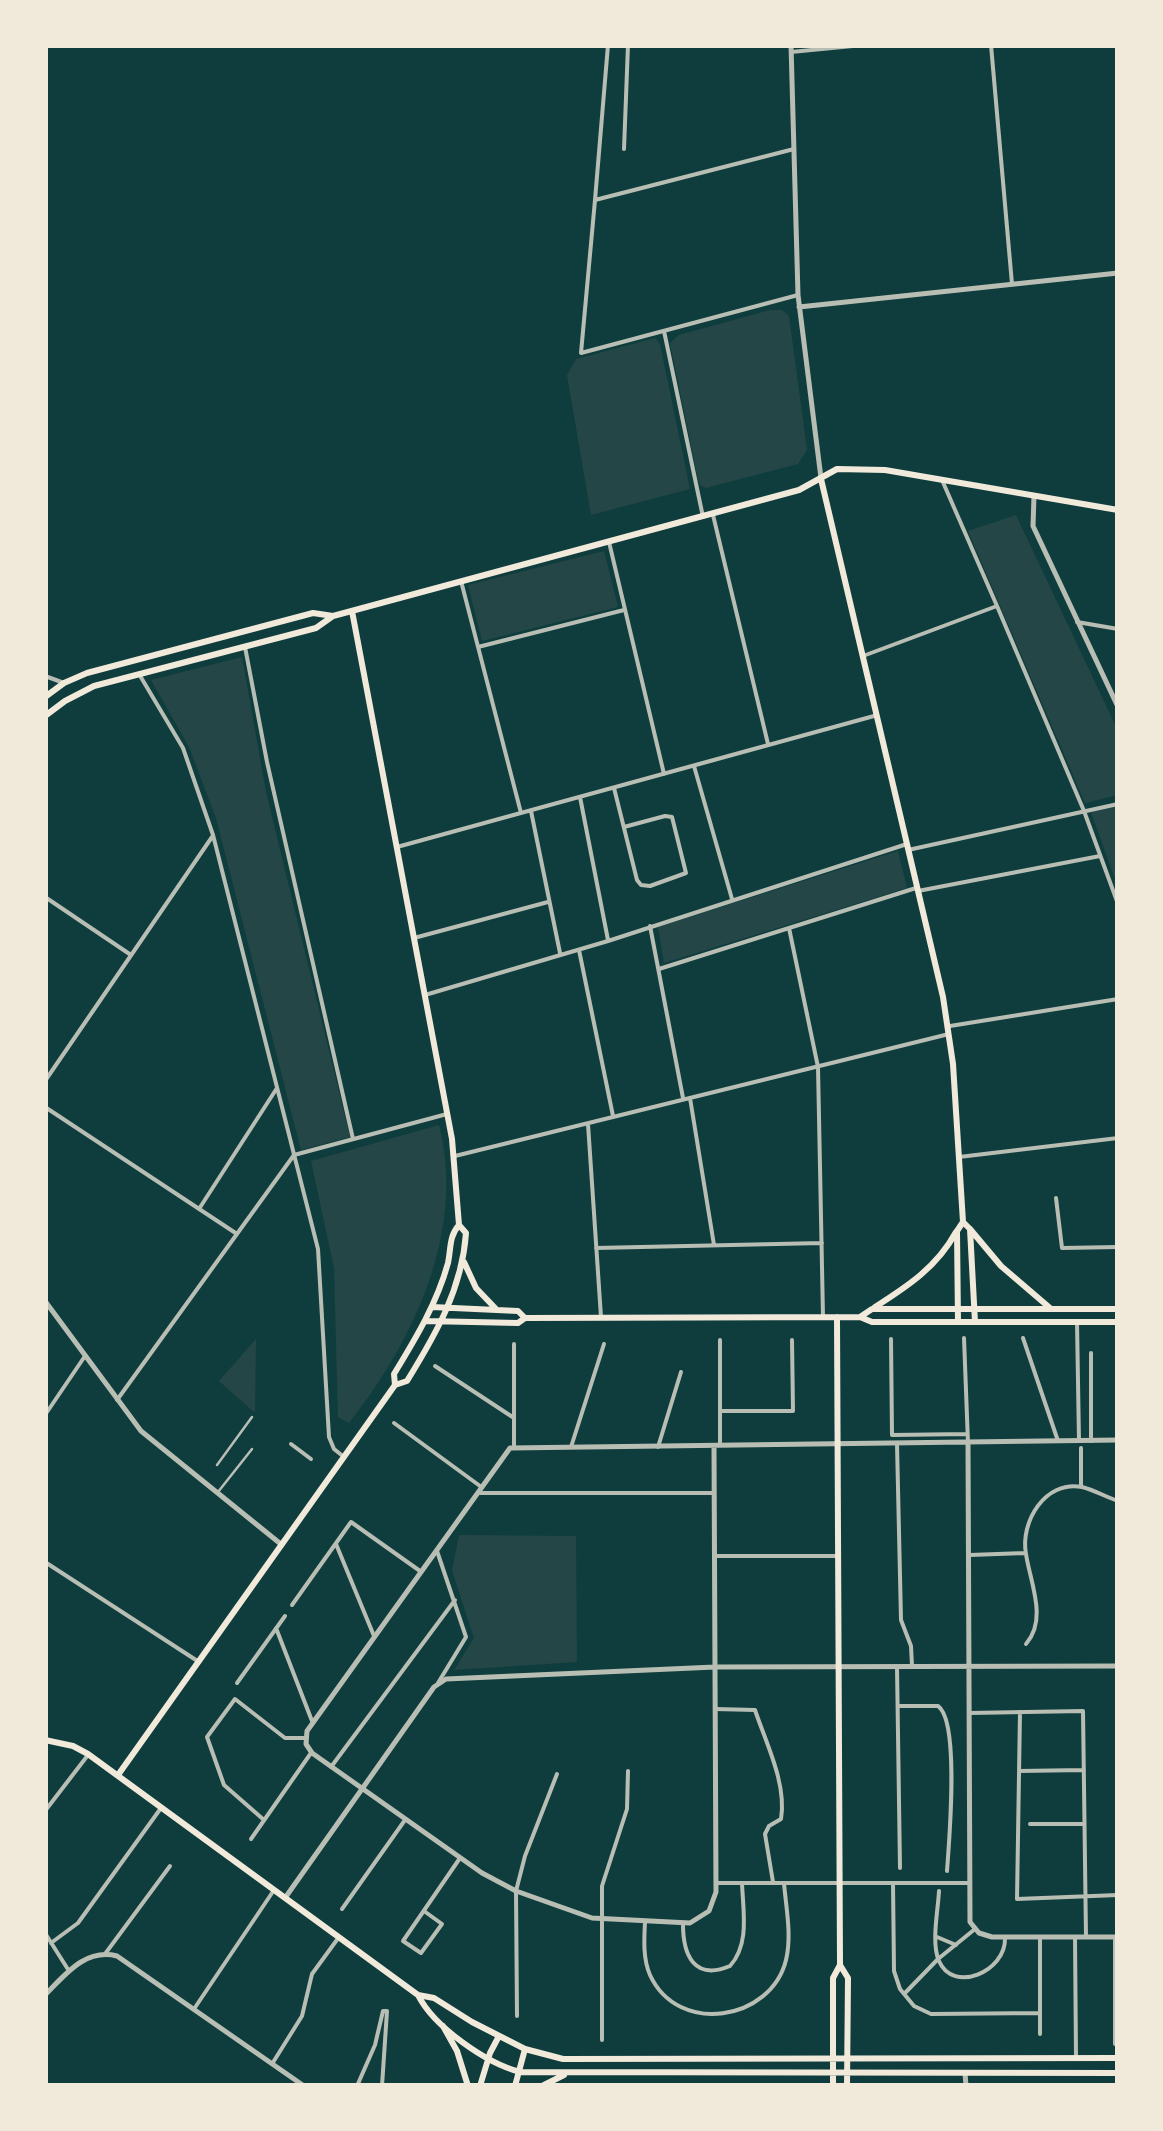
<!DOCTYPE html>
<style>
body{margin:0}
#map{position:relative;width:1163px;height:2131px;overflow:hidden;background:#0f3d3e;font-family:Karla,sans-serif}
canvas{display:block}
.frame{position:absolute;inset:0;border:48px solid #f1e9da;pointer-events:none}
</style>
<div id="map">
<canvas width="1163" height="2131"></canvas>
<div class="frame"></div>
</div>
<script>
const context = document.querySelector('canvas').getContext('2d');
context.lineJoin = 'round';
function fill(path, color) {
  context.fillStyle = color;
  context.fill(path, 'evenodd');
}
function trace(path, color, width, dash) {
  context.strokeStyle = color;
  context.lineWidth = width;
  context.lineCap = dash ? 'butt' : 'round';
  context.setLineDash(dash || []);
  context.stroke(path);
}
fill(new Path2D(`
 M770,310H782L789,316L807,450L798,464L706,488L700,485L698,479L670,343L679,335Z
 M655,338L660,344L690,489L591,515L567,375L576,359Z
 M1016,515L1118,731V795L1085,803L968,531Z
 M604,551L618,607L482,641L468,585Z
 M242,657L266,792L350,1137L301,1150L216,818L189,747L151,680Z
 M1118,806V888L1091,812Z
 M898,851L907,888L664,963L658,927Z
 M439,1125C466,1230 414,1341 349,1423L338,1417L334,1268L311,1161Z
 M256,1339L255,1413L219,1381Z
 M459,1535L576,1536L577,1662L454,1670L474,1638L452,1571Z`), '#244646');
trace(new Path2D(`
 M217,1465L252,1417
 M218,1492L252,1449`), '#b8beb3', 2.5);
trace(new Path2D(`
 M991,45L1012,284
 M791,52L863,45
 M624,149L628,45
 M794,149L595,200L581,353L798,295
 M595,200L608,45
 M664,331L703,517
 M713,515L768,744
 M609,542L664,774
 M461,581L521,813
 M997,606L1084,811L1118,904
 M1077,622L1118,629
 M245,647L267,762L353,1139
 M478,647L624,610
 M863,656L997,606L942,480
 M139,674L183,748L213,835L318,1249L329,1437L334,1449L344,1457
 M45,676L64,683
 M694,766L732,899
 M614,788L637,880L641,885L650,886L686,873L672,817L665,816L624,827
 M580,797L608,940
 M531,811L560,953
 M397,847L874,716
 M908,850L1118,804
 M918,891L1100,856
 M45,897L131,955
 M650,926L683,1098
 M789,928L818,1067L823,1317
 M414,938L548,902
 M579,950L613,1116
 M659,969L916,888
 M425,995L608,941L907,844
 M950,1026L1118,999
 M45,1081L212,837
 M690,1098L714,1245
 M45,1107L237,1234
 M588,1124L601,1317
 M455,1156L949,1034
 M959,1157L1118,1138
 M1056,1198L1062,1248L1118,1247
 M199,1209L277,1088
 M596,1248L822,1243
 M1077,1322L1079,1441
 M964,1338L968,1443
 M1023,1338L1058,1441
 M891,1339L892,1435L967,1434
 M435,1366L514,1418
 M117,1400L294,1155L447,1114
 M720,1411H793L792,1340
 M45,1415L85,1356
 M394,1423L480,1486
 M1091,1441V1353
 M291,1444L311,1459
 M897,1444L901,1620L911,1646L912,1666
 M720,1445V1340
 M514,1447V1344
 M571,1447L604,1344
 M658,1447L681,1372
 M1081,1487V1448
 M480,1493H714
 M336,1544L374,1636
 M437,1551L466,1637L438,1683
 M970,1555L1025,1553
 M714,1556H839
 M45,1562L199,1662
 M292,1605L351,1522L420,1571
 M276,1628L312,1721
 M1026,1644C1048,1619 1030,1582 1026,1554C1020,1522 1045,1480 1082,1487C1094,1490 1106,1497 1118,1501
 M897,1667L900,1868
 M237,1683L285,1616
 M898,1706H938C960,1721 949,1842 947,1871
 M715,1709L755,1710C766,1743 787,1784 781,1819L769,1826L765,1834L773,1882
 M1020,1712L1017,1899L1118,1895
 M969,1713L1083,1711L1086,1937
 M331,1767L455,1600
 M1019,1771L1084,1770
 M45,1811L88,1755
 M264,1820L224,1785L207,1737L235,1699L285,1738H306
 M1030,1824H1084
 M251,1839L311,1753
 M716,1883H969
 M893,1883L894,1971L900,1989L914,2006L931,2014L1040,2013
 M939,1891C938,1911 931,1943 939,1961C953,1994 1006,1972 1005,1938
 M342,1909L405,1820
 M424,1911L442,1924L421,1953L403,1941L460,1858
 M645,1922C644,1940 643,1959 650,1975C678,2036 771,2021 786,1960C792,1935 786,1908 784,1883
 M683,1924C683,1955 694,1981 730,1966C750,1944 743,1911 742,1883
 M45,1933L69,1971
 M937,1937L956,1945
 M1075,1937L1076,2057
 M51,1943L78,1923L161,1808
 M105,1954L170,1866
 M905,1993L938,1959L975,1929
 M194,2009L274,1890
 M517,2016L516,1891L525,1856L557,1774
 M1040,2034V1939
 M602,2040V1886L627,1809L628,1771
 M1115,2044V1937
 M272,2064L302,2016L312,1974L339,1937
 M357,2086L375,2045L383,2011H387L382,2086`), '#b8beb3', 4);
trace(new Path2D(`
 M791,45L798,295L821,478
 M799,307L1118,273
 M1034,496L1033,526L1118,707
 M45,1301L141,1431L282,1545
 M968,1443L970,1922L979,1933L992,1937H1118
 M714,1447L716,1892L709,1911L690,1923L592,1918L516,1891L482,1873L312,1753L306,1744L307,1731L510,1448L1118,1440
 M285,1898L434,1687L446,1679L715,1667L1118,1666
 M45,1995C65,1975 85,1948 117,1956L304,2086
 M965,2073L966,2086`), '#b8beb3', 5);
trace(new Path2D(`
 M821,479L943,997L953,1064L963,1222
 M352,611L452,1139L459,1225
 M333,616L799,490L837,469L885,470L1118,510
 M45,697L64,683L87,673L313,613L333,616L316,628L94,686L65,701L45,716
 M459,1225L466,1233C462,1289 436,1334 407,1381L395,1385L394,1374C416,1338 437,1303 448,1263C451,1249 449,1236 459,1225Z
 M970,1229L1001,1266L1050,1308
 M464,1262L476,1288L496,1309
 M875,1307C908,1286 937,1267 956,1232
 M1118,1309H872L860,1317L872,1322H1118
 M837,1317L840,1965
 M525,1318L860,1317
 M426,1321L518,1323L525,1318L518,1311L432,1307
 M958,1322L957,1231L963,1222L970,1229L975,1322
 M45,1740L73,1746L88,1754L418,1995L434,1998L472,2022L525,2049L563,2059L1118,2058
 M118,1775L395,1385
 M418,1995C434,2027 486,2063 520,2072L1118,2073
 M443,2026L457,2051L468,2086
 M480,2086L490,2053L499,2036
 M515,2086L525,2049
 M542,2086L564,2075
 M833,2086V1978L840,1965L848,1978L847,2086`), '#f1e9da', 6);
</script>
